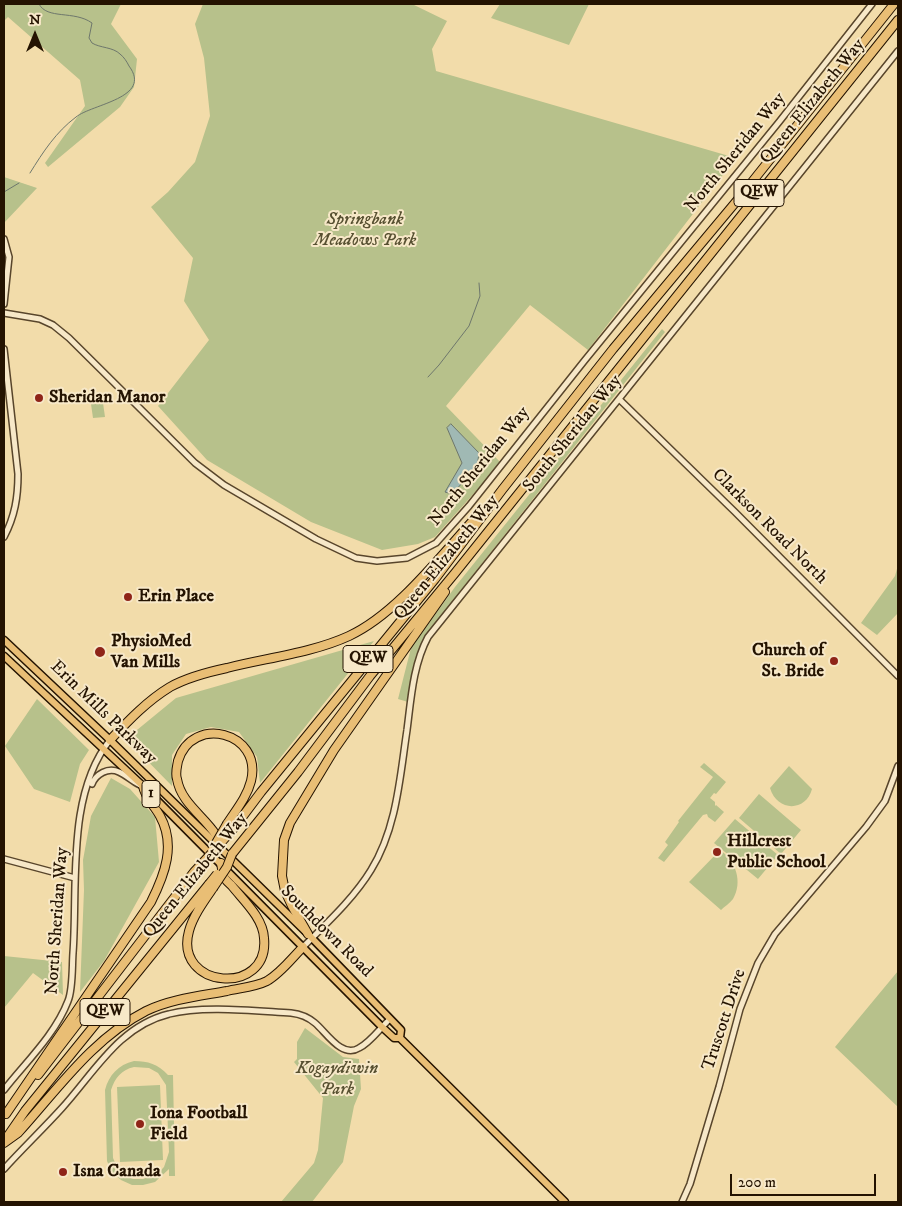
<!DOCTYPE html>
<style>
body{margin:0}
#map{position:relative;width:902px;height:1206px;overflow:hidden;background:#f2dcaa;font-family:"IM FELL DW Pica",serif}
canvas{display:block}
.frame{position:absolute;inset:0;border:5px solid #241301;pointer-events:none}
.north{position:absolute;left:10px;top:10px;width:50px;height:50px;-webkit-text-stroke:4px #f7e8c8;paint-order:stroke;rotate:0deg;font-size:14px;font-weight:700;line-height:20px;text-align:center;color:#241301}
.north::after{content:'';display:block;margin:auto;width:18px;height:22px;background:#241301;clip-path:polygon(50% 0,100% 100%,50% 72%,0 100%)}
.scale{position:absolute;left:730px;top:1174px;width:146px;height:22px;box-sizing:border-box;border:2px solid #241301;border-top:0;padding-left:6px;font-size:15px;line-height:18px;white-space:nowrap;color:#241301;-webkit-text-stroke:4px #f7e8c8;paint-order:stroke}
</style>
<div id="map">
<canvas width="902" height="1206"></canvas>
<div class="frame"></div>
<div class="north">N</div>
<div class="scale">200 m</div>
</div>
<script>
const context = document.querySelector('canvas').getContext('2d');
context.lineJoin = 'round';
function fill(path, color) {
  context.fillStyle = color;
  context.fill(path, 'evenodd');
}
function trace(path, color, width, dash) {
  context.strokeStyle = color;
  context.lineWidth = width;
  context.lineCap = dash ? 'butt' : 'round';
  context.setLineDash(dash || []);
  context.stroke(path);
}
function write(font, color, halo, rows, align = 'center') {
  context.font = font + ' "IM FELL DW Pica",serif';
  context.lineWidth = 4;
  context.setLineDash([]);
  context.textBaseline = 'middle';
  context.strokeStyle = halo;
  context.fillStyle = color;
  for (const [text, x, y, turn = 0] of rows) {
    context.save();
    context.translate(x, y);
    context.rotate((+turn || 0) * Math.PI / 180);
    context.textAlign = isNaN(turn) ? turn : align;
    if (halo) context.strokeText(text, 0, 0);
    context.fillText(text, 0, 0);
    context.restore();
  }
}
fill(new Path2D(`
 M4,4H121L111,24L137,59L134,87L120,107L48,167L45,163L85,106L80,80L8,17L4,21Z
 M203,4H412L447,21L432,49L436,71L736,158L588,350L530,305L446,406L501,463L435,537L418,544L382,550L311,522L207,460L158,406L209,340L184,301L193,258L151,207L168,192L195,162L210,116L204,58L195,24Z
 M500,4H589L569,45L491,18Z
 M4,177L37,188L4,223Z
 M662,329L665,332L431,628C415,653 412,673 408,702L398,699L411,648L455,587Z
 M102,396L105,417L93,418L90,397Z
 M898,565V613L877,635L861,623L895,576Z
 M374,641L260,783L257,757L239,732L211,727L186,734L172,755V786L126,739L176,698Z
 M37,699L89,750L80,764L70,802L34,789L5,746Z
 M704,763L726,782L716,794L714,793L710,798L715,802V806L716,805L724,812L715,822L708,817L707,814L703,815L664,862L658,858L668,845L665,842L679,822L678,821L713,777L700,767Z
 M789,766L812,789C806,812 777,812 770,788Z
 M111,778L130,789L155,817L159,862L104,961L80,992L84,890L83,860L91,816Z
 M759,794L801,830L781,854L739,818Z
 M735,819L778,855L758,879L714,843Z
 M720,850C736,861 743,882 733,899C730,903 724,907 721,910L689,882Z
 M4,956L62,962L63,995L33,973L4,1008Z
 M898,971V1107L835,1047Z
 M305,1028L343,1057L359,1059L361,1089L354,1106L343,1162L312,1202H281L314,1163L318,1150L323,1098L294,1062L297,1059V1042Z
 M134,1061C148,1061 158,1064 168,1075H173L175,1176H169V1169L155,1182L143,1185H132L121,1180L112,1172L107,1161L105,1090C109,1075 118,1065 134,1061ZM134,1067L149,1068L158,1073L166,1085L169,1152L164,1167L157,1174L143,1179H133L124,1175L117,1167L113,1158L111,1090C115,1078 121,1070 134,1067Z
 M160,1085L163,1160L120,1162L117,1087Z`), '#b7c18b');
const water = new Path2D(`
 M451,424L479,453L477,467L452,494L445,492L462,463L447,428Z`);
fill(water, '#a0b9b4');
trace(water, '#6e776c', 1);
trace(new Path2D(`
 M30,173C43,152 56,132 76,117C92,104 153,98 129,66C127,62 124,57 120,54C113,47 100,48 92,43L89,38L92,23C74,10 47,20 39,4
 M4,192L19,183
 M428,377L439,365L469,326L480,296L479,283`), '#6e776c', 1);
const tertiary = new Path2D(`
 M4,239L9,257L4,304
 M4,313L40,319L53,325L69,338L195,463L224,485L316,539L356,558L377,561L407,558L436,543L469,506L585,360L779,122L872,4
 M4,349L18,474C18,497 15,516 4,537
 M619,399L735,512L898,676
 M92,784C96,774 108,767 119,772C126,775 132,781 140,785
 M4,859L75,878
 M303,947C327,923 354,898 371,870C397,828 400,776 407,730C411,699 413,665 428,637L898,51
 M4,1090C25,1063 55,1035 68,1001C73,989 72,967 73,953C78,886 66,795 110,740
 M4,1169C23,1148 43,1129 62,1108C94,1073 119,1026 169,1014C202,1005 256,1011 291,1013C300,1014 308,1017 315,1023C326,1032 342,1059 359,1048C371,1042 380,1028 390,1019
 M682,1202L690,1184L719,1087L740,1009L758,963L775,934L866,827L885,801L898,766`);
const primary = new Path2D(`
 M4,640L110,740L308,934L401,1030L400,1038
 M4,656L143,786L382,1027L394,1038H400L565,1202`);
const motorway = new Path2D(`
 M110,740C129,720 147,701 170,687C188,677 208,672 227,668C266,658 312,653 349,636C397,614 442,554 478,515
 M234,828L261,792L435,579L502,490L613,349L740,197L894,4
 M220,849C219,845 218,839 216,835C204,816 181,803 177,779C175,773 177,767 178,761C192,714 263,732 251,781C247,797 236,810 227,824
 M232,854L298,772L370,676L455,573L898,20
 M213,888C204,901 193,916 189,931C173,989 270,997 264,938C263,918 244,901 232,886C229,883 224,879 223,875C222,871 222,867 221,863
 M308,934L292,906L285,891L282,876L284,840L290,823L334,750L445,592
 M38,1075L194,872L209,856
 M6,1114L151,902C165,874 176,845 160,816C154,805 145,798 143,786
 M5,1140L25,1111L209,884
 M4,1143L18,1133C57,1090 93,1038 146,1011C171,999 200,996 227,991C240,988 255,987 267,981C281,973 292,958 303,947`);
trace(tertiary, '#58452b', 8);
trace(primary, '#241301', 9);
trace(motorway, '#241301', 10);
trace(tertiary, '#f7e8c8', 5);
trace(primary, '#e9be75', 6);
trace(motorway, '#e9be75', 8);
const motorwayBridge = new Path2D(`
 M212,850L227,824
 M209,856L234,828
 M209,884L217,874
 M213,888L227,867L232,854`);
trace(motorwayBridge, '#241301', 10, []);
trace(motorwayBridge, '#e9be75', 8);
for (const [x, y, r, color] of [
 [39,398,5,"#8f2418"],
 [128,597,5,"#8f2418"],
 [100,652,6,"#8f2418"],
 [834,661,5,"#8f2418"],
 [717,852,5,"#8f2418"],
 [140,1124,5,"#8f2418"],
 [63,1172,5,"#8f2418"]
]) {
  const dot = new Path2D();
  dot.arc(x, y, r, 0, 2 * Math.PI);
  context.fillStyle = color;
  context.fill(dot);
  trace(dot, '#f7e8c8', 2);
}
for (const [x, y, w] of [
 [759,193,50],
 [368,659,50],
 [151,794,18],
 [105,1012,50]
]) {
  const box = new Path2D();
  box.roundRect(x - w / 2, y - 13.5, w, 27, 4);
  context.fillStyle = '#f7e8c8';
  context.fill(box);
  trace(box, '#241301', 1);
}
write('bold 16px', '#241301', null, [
 ["QEW",759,193],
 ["QEW",368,659],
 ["1",151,794],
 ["QEW",105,1012]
]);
write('18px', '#241301', '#f7e8c8', [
 ["Queen Elizabeth Way",813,102,-51],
 ["North Sheridan Way",736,153,-51],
 ["South Sheridan Way",573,434,-51],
 ["North Sheridan Way",480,467,-51],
 ["Clarkson Road North",769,527,45],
 ["Queen Elizabeth Way",447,558,-51],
 ["Erin Mills Parkway",103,713,44],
 ["Queen Elizabeth Way",196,876,-51],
 ["North Sheridan Way",58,921,-86],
 ["Southdown Road",326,932,45],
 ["Truscott Drive",725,1020,-72]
]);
write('italic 18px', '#575031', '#f7e8c8', [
 ["Springbank",365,220],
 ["Meadows Park",365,241],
 ["Kogaydiwin",337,1069],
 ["Park",337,1090]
]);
write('bold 18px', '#241301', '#f7e8c8', [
 ["Sheridan Manor",49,398],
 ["Erin Place",138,597],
 ["PhysioMed",111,642],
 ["Van Mills",111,663],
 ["Church of",824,651,"right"],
 ["St. Bride",824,672,"right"],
 ["Hillcrest",727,842],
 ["Public School",727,863],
 ["Iona Football",150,1114],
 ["Field",150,1135],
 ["Isna Canada",73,1172]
], 'left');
</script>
